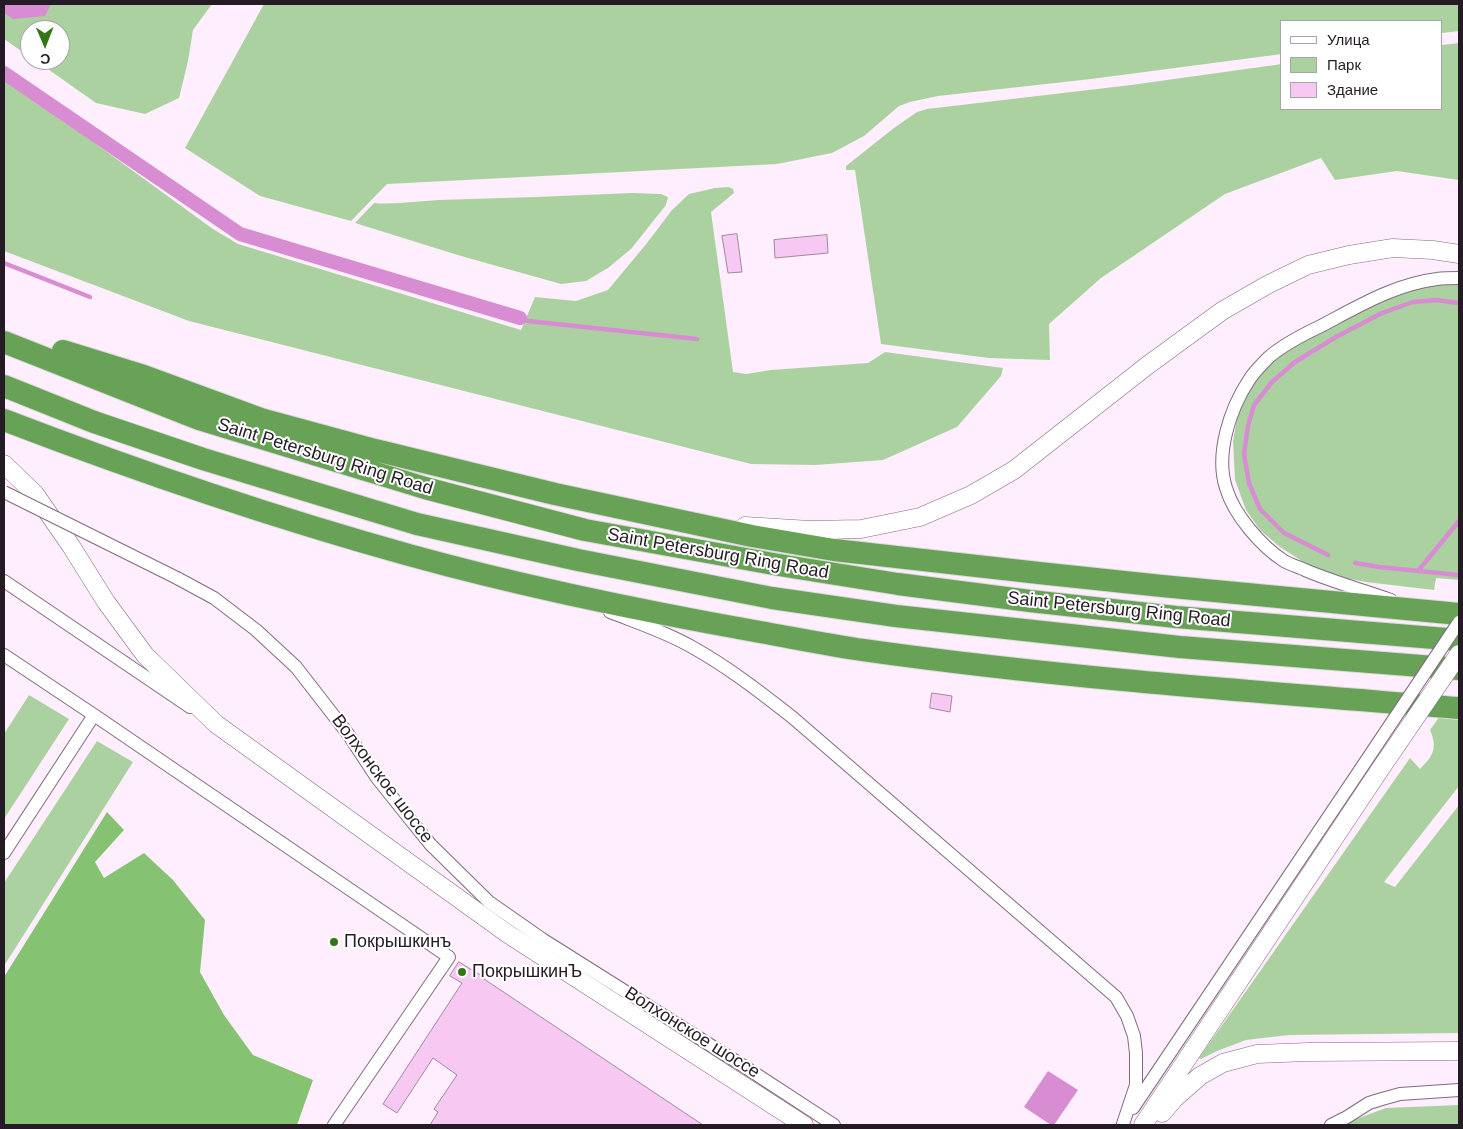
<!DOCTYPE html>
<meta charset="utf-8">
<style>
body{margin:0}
#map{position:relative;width:1463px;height:1129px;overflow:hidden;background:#ffeefd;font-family:Arial,sans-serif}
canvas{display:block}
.frame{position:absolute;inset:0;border:5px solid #251b24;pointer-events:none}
.legend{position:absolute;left:1280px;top:20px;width:162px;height:90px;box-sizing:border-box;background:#fff;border:1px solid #a8a4a7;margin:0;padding:6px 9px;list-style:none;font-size:15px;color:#251b24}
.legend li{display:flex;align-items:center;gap:10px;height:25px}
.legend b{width:25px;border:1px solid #a8a4a7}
.north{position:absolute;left:20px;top:20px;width:50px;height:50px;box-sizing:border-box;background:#fff;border:1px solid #a8a4a7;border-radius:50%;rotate:179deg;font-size:14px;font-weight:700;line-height:20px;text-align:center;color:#251b24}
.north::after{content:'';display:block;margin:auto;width:18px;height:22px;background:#327617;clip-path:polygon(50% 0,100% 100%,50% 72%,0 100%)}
</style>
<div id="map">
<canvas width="1463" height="1129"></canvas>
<div class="frame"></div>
<ul class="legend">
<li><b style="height:6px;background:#fff"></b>Улица</li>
<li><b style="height:14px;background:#abd1a0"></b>Парк</li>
<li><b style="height:14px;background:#f7c8f2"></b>Здание</li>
</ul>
<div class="north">С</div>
</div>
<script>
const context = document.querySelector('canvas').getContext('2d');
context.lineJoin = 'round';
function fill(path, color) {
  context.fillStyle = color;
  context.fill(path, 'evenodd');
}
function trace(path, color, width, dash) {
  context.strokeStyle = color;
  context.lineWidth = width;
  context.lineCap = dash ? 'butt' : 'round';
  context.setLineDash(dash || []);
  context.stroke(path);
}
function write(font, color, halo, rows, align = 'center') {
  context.font = font + ' Arial,sans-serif';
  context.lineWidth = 4;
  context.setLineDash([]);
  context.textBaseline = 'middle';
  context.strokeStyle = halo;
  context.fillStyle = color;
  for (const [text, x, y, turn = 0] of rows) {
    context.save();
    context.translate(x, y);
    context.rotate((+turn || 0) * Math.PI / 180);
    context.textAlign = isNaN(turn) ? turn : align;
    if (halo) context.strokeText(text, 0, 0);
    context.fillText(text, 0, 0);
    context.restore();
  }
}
fill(new Path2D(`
 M4,4H212L193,30L188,61L179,98L145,114L96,103L35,60H60V30H30V57L4,39Z
 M264,4H1459V31L1442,33V21H1282V54L1091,79L938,96L910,102L899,106L864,136L832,153L777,164L387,184L351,221L260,196L185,148Z
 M1459,43V180L1397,171L1335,180L1321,158L1225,194L1101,278L1049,324L1050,360L989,358L881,344L855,170H846V166L894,128L917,112L927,109L1131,85L1282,64V109H1442V45Z
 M4,81L85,136L213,229L238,244L521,330L535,297L576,301L608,290L647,243L672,210L689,194L715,188L729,187L733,189L734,193L711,212L733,372L746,374L771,370L868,363L885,352L1003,368L1001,376L957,427L883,460L815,465L751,464L189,321L4,251Z
 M632,193L661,194L668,197L666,205L631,249L608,268L586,281L561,284L461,256L355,223L374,203C396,205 417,201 439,200C503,198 567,196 632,193Z
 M1459,283V580L1436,578L1434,590L1366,582L1334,576L1305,563L1280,547L1260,530L1246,510L1235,480L1233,441L1238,413L1254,381L1277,358L1292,347L1366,306L1419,286Z
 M29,695L69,719L4,819V734Z
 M1444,710L1459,712V786L1384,882L1395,887L1459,805V1033L1289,1035L1246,1040L1217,1051L1201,1059L1199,1058L1410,758L1420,769C1433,756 1438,748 1430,730Z
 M97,741L133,762L4,966V883Z
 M1459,1105V1125H1340L1386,1108Z`), '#abd1a0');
fill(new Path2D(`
 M107,812L124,830L95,862L104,878L144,853L173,880L205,920L200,972L224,1015L253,1055L313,1080L297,1125H4V977Z`), '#85c373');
fill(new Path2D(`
 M4,4H51L45,16L13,19L4,13Z
 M1048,1071L1078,1090L1054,1125H1051L1024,1107Z`), '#d88dd2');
trace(new Path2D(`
 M4,263L90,297
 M520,318L528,321L697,339
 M1328,555L1284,533L1260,509L1249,483L1244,454L1248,426L1254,405L1272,382L1295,362L1336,337L1382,313L1413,302L1436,300L1459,303
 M1355,563L1379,567L1459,575
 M1418,571L1459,521`), '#d88dd2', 4.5);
trace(new Path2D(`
 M4,73L240,234L520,318`), '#d88dd2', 14);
const building = new Path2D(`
 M737,234L742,272L728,273L722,236Z
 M827,235L828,253L775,258L774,240Z
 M932,693L952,696L950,712L930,708Z
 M459,962L485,978L484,979L703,1125H430L438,1112L434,1109L457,1075L433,1058L397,1113L383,1104L462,983L450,976Z`);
fill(building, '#f7c8f2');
trace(building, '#a1889f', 1);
const minor = new Path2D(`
 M177,578L214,598L256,630L296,667L348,734L377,778L409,818L431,845L489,902L542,939L745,1067L834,1125
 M4,581L190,707
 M1391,600C1363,590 1333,582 1305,570C1299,567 1291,565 1284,561C1261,546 1234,515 1226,488C1215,454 1230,409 1249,380C1254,372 1262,364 1269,357C1283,345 1304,334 1321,326C1357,307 1395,284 1437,279C1444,278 1452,278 1459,278
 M610,612C638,623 666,632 692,647C728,667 760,692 792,717L1116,997L1127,1016L1134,1036L1136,1053V1085L1123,1124
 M4,655L94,715L449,957L334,1125
 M4,853L94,715
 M1133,1108L1360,770
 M1331,1125L1347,1117L1369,1103L1382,1099L1400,1094L1459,1090`);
const secondary = new Path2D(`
 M4,464L35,494L71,546L106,602L145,655L216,724L508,934L804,1125
 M745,526L810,530L861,529L920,517L971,495L1014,470L1148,365L1222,311L1267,285L1308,265L1349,255L1393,248L1433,250L1459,254
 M1162,1113L1175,1098L1200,1076L1223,1063L1257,1054L1308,1052L1459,1051
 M1143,1125L1379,771`);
const motorway = new Path2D(`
 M4,342L199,419L425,488L585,530L779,565L898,584L1030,601L1176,617L1459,640
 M63,351L144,376L261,419L375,450L555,494L752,536L834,550L1039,573L1162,586L1459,614
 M4,386L94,422L203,459L417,524L578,560L772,598L896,616L1180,647L1459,669
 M4,420C137,471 272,517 409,555C524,587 642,611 760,632C794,638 828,645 863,650C1061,678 1260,692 1459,708`);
trace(minor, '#826a80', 14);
trace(secondary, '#826a80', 19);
trace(motorway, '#dcdbdc', 24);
trace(minor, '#fff', 12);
trace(secondary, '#fff', 18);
trace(motorway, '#68a257', 22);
const minorBridge = new Path2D(`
 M4,492L177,578
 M1360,770L1459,622`);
const secondaryBridge = new Path2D(`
 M1379,771L1459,654`);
trace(minorBridge, '#826a80', 14, []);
trace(secondaryBridge, '#826a80', 19, []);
trace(minorBridge, '#fff', 12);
trace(secondaryBridge, '#fff', 18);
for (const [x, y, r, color] of [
 [334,942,5,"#327617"],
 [462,972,5,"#327617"]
]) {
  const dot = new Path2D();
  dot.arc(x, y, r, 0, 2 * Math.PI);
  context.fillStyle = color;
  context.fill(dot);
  trace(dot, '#fff', 2);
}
write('18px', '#251b24', '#fff', [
 ["Saint Petersburg Ring Road",325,457,17],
 ["Saint Petersburg Ring Road",718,554,10],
 ["Saint Petersburg Ring Road",1119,610,6],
 ["Волхонское шоссе",382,779,53],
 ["Волхонское шоссе",692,1033,32]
]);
write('18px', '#251b24', '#fff', [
 ["Покрышкинъ",344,942],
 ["ПокрышкинЪ",472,972]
], 'left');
</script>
